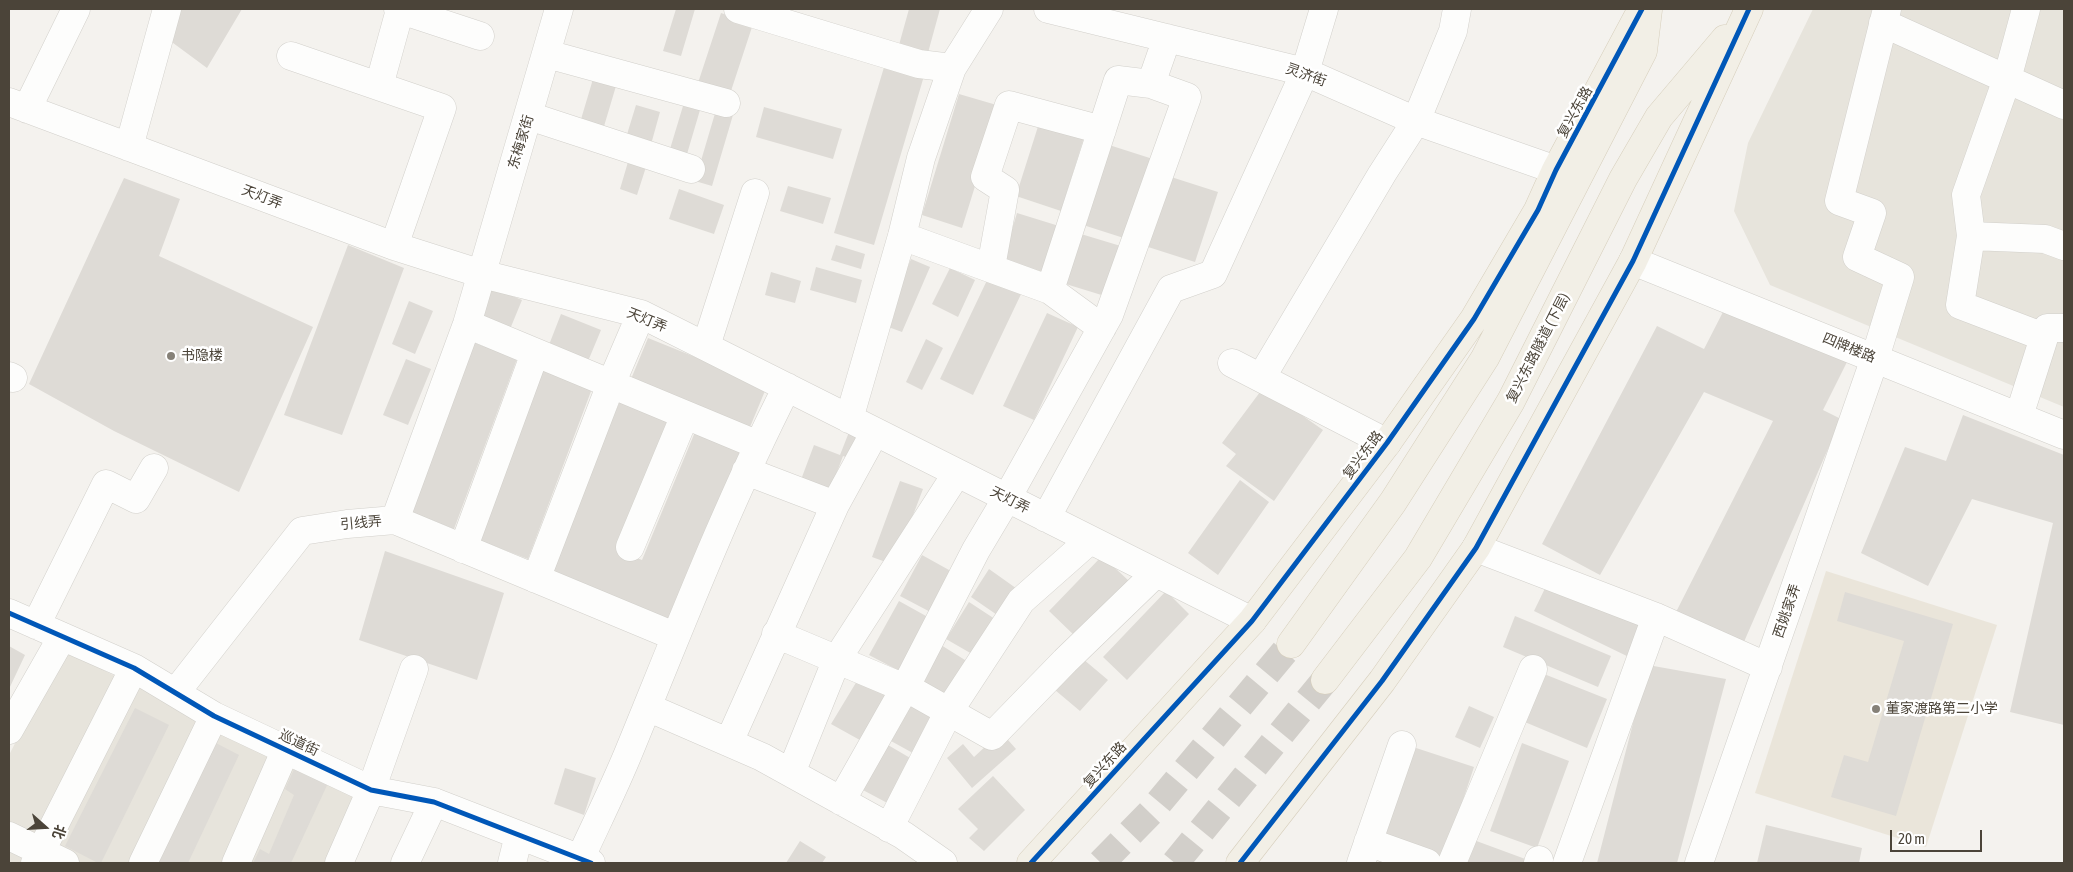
<!DOCTYPE html>
<meta charset="utf-8">
<style>
body{margin:0}
#map{position:relative;width:2073px;height:872px;overflow:hidden;background:#f4f2ee;font-family:"Asap Condensed","Noto Sans SC",sans-serif}
canvas{display:block}
.frame{position:absolute;inset:0;border:10px solid #4b4439;pointer-events:none}
.north{position:absolute;left:20px;top:802px;width:50px;height:50px;-webkit-text-stroke:4px #fff;paint-order:stroke;rotate:109deg;font-size:14px;font-weight:700;line-height:20px;text-align:center;color:#4b4439}
.north::after{content:'';display:block;margin:auto;width:18px;height:22px;background:#4b4439;clip-path:polygon(50% 0,100% 100%,50% 72%,0 100%)}
.scale{position:absolute;left:1890px;top:830px;width:92px;height:22px;box-sizing:border-box;border:2px solid #4b4439;border-top:0;padding-left:6px;font-size:15px;line-height:18px;white-space:nowrap;color:#4b4439;-webkit-text-stroke:4px #fff;paint-order:stroke}
</style>
<div id="map">
<canvas width="2073" height="872"></canvas>
<div class="frame"></div>
<div class="north">北</div>
<div class="scale">20 m</div>
</div>
<script>
const context = document.querySelector('canvas').getContext('2d');
context.lineJoin = 'round';
function fill(path, color) {
  context.fillStyle = color;
  context.fill(path, 'evenodd');
}
function trace(path, color, width, dash) {
  context.strokeStyle = color;
  context.lineWidth = width;
  context.lineCap = dash ? 'butt' : 'round';
  context.setLineDash(dash || []);
  context.stroke(path);
}
function write(font, color, halo, rows, align = 'center') {
  context.font = font + ' "Asap Condensed","Noto Sans SC",sans-serif';
  context.lineWidth = 5;
  context.setLineDash([]);
  context.textBaseline = 'middle';
  context.strokeStyle = halo;
  context.fillStyle = color;
  for (const [text, x, y, turn = 0] of rows) {
    context.save();
    context.translate(x, y);
    context.rotate((+turn || 0) * Math.PI / 180);
    context.textAlign = isNaN(turn) ? turn : align;
    if (halo) context.strokeText(text, 0, 0);
    context.fillText(text, 0, 0);
    context.restore();
  }
}
fill(new Path2D(`
 M1813,9H2064V407L1770,285L1734,211L1748,143Z
 M65,647L107,672L375,804L349,863H9V755Z`), '#e7e4dc');
fill(new Path2D(`
 M1826,571L1997,625L1926,847L1755,793Z`), '#eae5da');
fill(new Path2D(`
 M181,9H242L207,68L165,37Z
 M676,9H695L681,56L663,51Z
 M909,9H940L926,60L897,52Z
 M721,13L753,24L730,94L698,83Z
 M885,64L924,76L874,245L834,233Z
 M593,79L616,86L602,133L579,126Z
 M959,94L1000,106L962,228L922,215Z
 M636,105L660,112L650,148L625,141Z
 M683,106L700,110L687,154L670,149Z
 M764,107L842,129L833,159L756,137Z
 M716,110L733,115L712,186L695,181Z
 M1041,117L1086,131L1061,211L1016,196Z
 M1106,144L1156,160L1130,240L1080,224Z
 M628,162L646,167L637,195L620,189Z
 M1168,176L1218,192L1195,262L1145,246Z
 M124,178L180,199L159,256L313,327L239,492L114,431L29,384Z
 M788,186L831,198L823,224L780,211Z
 M679,189L724,205L714,234L669,219Z
 M1017,213L1059,226L1045,273L1003,259Z
 M1071,231L1124,247L1108,297L1056,281Z
 M348,245L404,268L342,435L284,415Z
 M836,245L865,254L861,269L831,260Z
 M911,259L930,267L902,332L883,325Z
 M816,267L862,280L856,303L810,290Z
 M950,268L975,280L958,317L932,304Z
 M771,272L801,281L795,303L765,295Z
 M990,274L1023,290L973,395L940,379Z
 M491,287L522,300L508,334L477,321Z
 M409,301L433,311L415,354L392,344Z
 M1724,310L1847,362L1823,410L1841,419L1740,651L1675,614L1773,421L1704,392L1600,575L1542,544L1657,326L1704,349Z
 M1047,313L1078,327L1034,420L1003,406Z
 M561,314L601,330L586,366L547,350Z
 M648,338L767,386L750,427L631,379Z
 M926,339L943,348L922,390L906,382Z
 M470,341L517,359L454,529L407,510Z
 M406,359L431,369L408,425L383,415Z
 M544,368L593,386L528,559L476,539Z
 M1263,388L1323,430L1274,501L1226,466L1236,454L1222,443Z
 M620,401L672,422L617,550L642,560L695,432L742,450L671,620L547,570Z
 M1963,415L2064,455V725L2010,712L2053,523L1972,499L1928,586L1861,553L1905,447L1946,461Z
 M851,427L864,432L853,460L843,456L828,496L799,485L814,445L840,455Z
 M1240,480L1269,502L1218,575L1188,553Z
 M900,481L923,489L894,565L872,557Z
 M385,551L504,593L477,680L359,640Z
 M922,555L958,575L938,616L900,596Z
 M1102,556L1129,581L1076,637L1049,611Z
 M989,569L1020,591L1003,619L971,597Z
 M1550,578L1649,626L1633,659L1534,611Z
 M1166,591L1189,614L1127,680L1103,657Z
 M1845,592L1953,624L1896,816L1831,797L1844,755L1868,762L1904,641L1837,621Z
 M899,601L935,621L907,675L869,655Z
 M969,602L1001,623L979,658L946,639Z
 M1515,616L1611,656L1598,687L1503,647Z
 M941,645L973,665L951,702L920,683Z
 M9,646L25,655L9,689Z
 M1083,659L1108,680L1080,711L1055,690Z
 M1648,665L1726,679L1677,863H1597Z
 M1539,672L1607,699L1587,748L1520,720Z
 M860,676L893,694L867,744L831,724Z
 M915,699L943,715L920,757L891,741Z
 M1469,706L1494,717L1480,748L1455,737Z
 M135,708L169,725L101,863H98L65,846Z
 M1001,732L1016,749L972,788L947,758L963,744L974,757Z
 M214,742L239,755L188,863H156Z
 M1522,743L1569,761L1537,848L1490,831Z
 M888,745L917,762L893,806L861,789Z
 M1407,745L1474,767L1442,863L1375,841Z
 M296,765L329,781L291,863H253L260,849L269,854L294,795L285,789Z
 M565,768L596,778L584,815L554,804Z
 M993,776L1025,810L984,851L969,838L978,829L958,809Z
 M1766,825L1862,848L1859,863H1757Z
 M1471,839L1528,860L1527,863H1462Z
 M800,841L826,857L822,863H786Z`), '#dedbd6');
trace(new Path2D(`
 M1101,863L1151,812L1291,644
 M1175,863L1325,680`), '#d2cfca', 28, [28, 14]);
const minor = new Path2D(`
 M398,9L480,36
 M738,9L919,64L952,68
 M1048,9L1305,72L1416,121L1556,170
 M2026,9L2007,79L1966,195L1971,236L1960,305L2044,337
 M1883,23L2064,105
 M547,54L726,103
 M291,56L442,108L394,246
 M379,86L400,10
 M9,102L394,246L482,274L641,314L1252,621
 M27,109L76,9
 M529,116L691,169
 M129,147L167,9
 M902,236L1050,290L1102,328
 M1971,236L2045,239L2064,246
 M1633,261L2064,435
 M991,267L1005,190L985,177L1009,105L1102,130
 M1050,290L1118,80L1151,84
 M467,324L758,445
 M706,346L755,193
 M1232,363L1387,443
 M9,376L13,378
 M1261,378L1382,174L1416,121L1453,31L1457,9
 M2019,416L2047,328H2064
 M849,419L902,236L921,158L952,68L989,9
 M746,471L835,505
 M1046,518L1171,289L1213,274L1305,72L1324,9
 M395,520L467,324L559,9
 M630,547L685,415
 M1476,548L1656,617L1768,667
 M463,549L535,353
 M536,579L611,384L641,314
 M9,613L134,668L214,716L371,790L434,802L591,863
 M36,625L106,484L136,499L154,468
 M776,634L914,692L992,736L1065,661L1156,573
 M176,692L302,531L347,524L395,520L674,636
 M647,707L762,757L903,835L943,863
 M9,730L62,637
 M729,742L835,505L875,432
 M791,773L837,659L957,473
 M841,801L905,688L976,550L1007,498L1109,315L1187,97L1151,84L1167,38
 M889,828L949,711L1021,601L1090,540
 M9,836L65,863
 M1368,842L1427,863
 M580,859C597,822 615,786 630,749C680,627 727,505 787,387
 M35,863L134,668
 M143,863L214,716
 M236,863L286,749
 M339,863L371,790L414,669
 M405,863L434,802
 M512,863L519,835
 M1361,863L1402,745
 M1452,863L1533,669
 M1538,863L1539,860
 M1567,863L1656,617
 M1699,863L1875,358L1900,277L1857,257L1872,213L1839,201L1887,9`);
const major = new Path2D(`
 M1291,644L1393,502L1485,358L1643,51L1648,10
 M1325,680L1418,558L1511,401L1623,179L1659,117L1725,39
 M1031,863L1252,621L1387,443L1474,319L1538,210L1556,170L1642,9
 M1240,863L1382,681L1476,548L1633,261L1749,9`);
trace(minor, '#d2d0cb', 29);
trace(major, '#d6cebb', 29);
trace(minor, '#fdfdfc', 28);
trace(major, '#f2efe6', 28);
trace(new Path2D(`
 M9,613L134,668L214,716L371,790L434,802L591,863
 M1031,863L1252,621L1387,443L1474,319L1538,210L1556,170L1642,9
 M1240,863L1382,681L1476,548L1633,261L1749,9`), '#0057b8', 5);
for (const [x, y, r, color] of [
 [171,356,5,"#868178"],
 [1876,709,5,"#868178"]
]) {
  const dot = new Path2D();
  dot.arc(x, y, r, 0, 2 * Math.PI);
  context.fillStyle = color;
  context.fill(dot);
  trace(dot, '#fff', 2);
}
write('14px', '#4b4439', '#fff', [
 ["灵济街",1306,75,19],
 ["复兴东路",1575,112,-61],
 ["东梅家街",521,142,-73],
 ["天灯弄",262,197,21],
 ["天灯弄",647,320,22],
 ["复兴东路隧道 (下层)",1538,348,-63],
 ["四牌楼路",1849,348,22],
 ["复兴东路",1363,455,-53],
 ["天灯弄",1010,500,27],
 ["引线弄",361,523,-5],
 ["西姚家弄",1787,611,-71],
 ["巡道街",299,743,25],
 ["复兴东路",1105,765,-48]
]);
write('14px', '#4b4439', '#fff', [
 ["书隐楼",181,356],
 ["董家渡路第二小学",1886,709]
], 'left');
</script>
